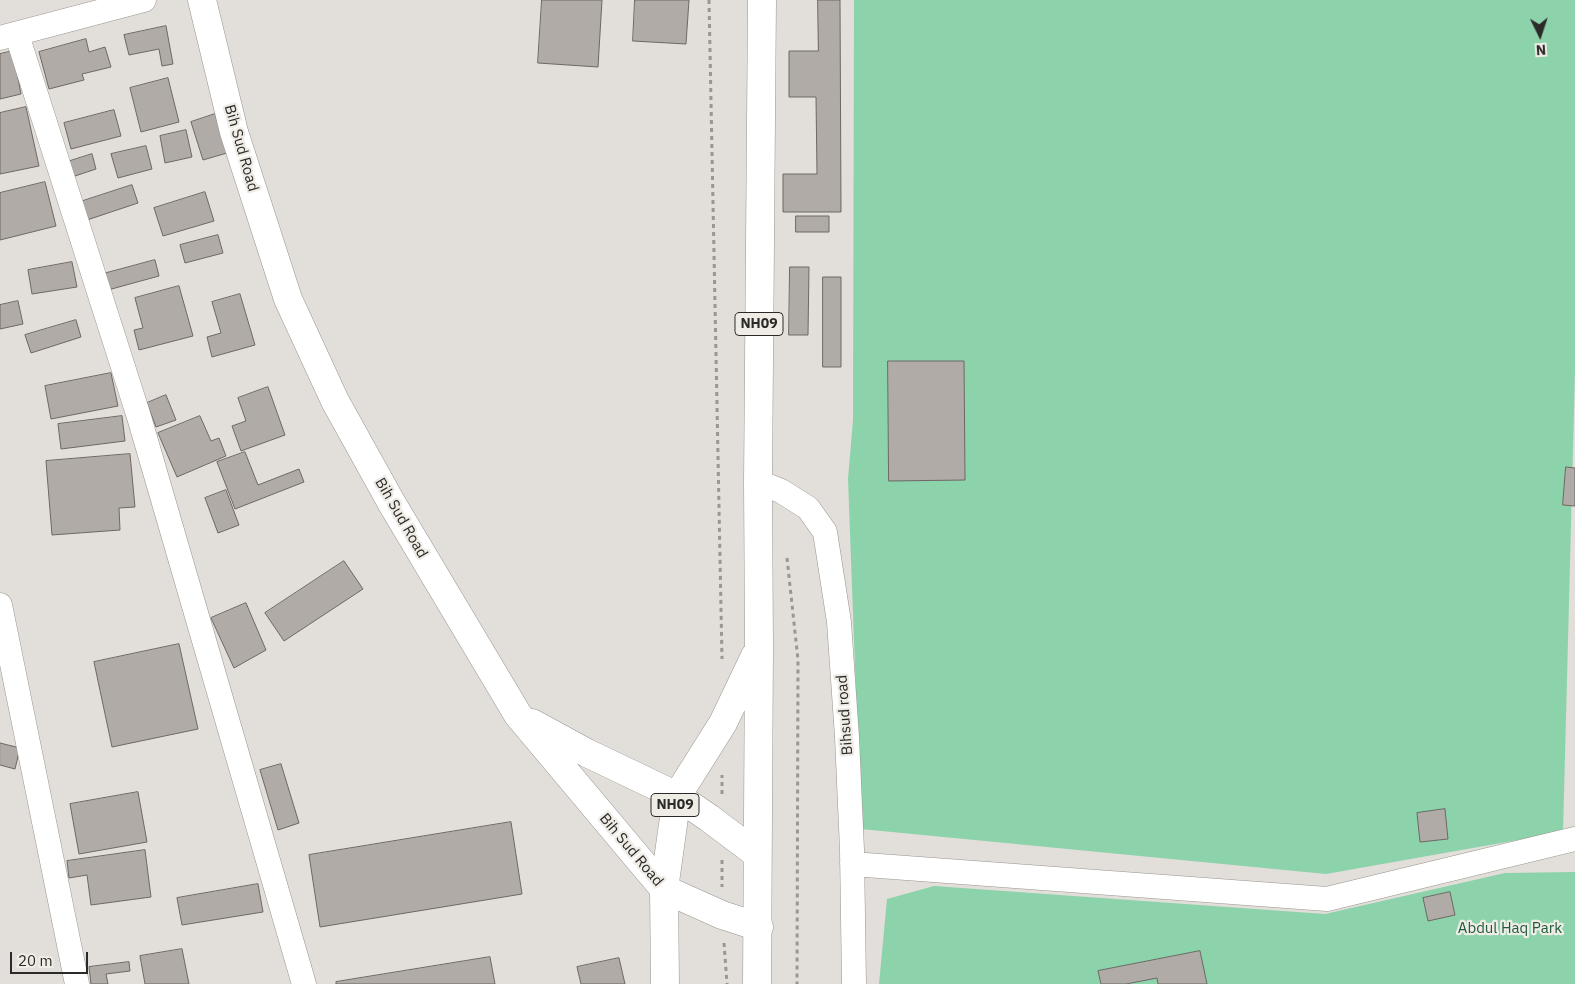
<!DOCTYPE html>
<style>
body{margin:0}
#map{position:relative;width:1575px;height:984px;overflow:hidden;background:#e2ded9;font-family:"IBM Plex Sans",sans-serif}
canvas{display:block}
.north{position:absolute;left:1515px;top:10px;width:50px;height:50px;-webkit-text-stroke:4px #efece6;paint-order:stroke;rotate:176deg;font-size:14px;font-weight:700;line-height:20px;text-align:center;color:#2c2a29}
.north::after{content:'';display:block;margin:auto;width:18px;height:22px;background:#2c2a29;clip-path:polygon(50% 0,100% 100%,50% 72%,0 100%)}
.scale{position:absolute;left:10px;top:952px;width:78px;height:22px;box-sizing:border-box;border:2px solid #2c2a29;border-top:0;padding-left:6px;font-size:15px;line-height:18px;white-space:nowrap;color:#2c2a29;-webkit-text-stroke:4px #efece6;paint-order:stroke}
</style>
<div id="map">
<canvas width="1575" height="984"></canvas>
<div class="north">N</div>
<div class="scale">20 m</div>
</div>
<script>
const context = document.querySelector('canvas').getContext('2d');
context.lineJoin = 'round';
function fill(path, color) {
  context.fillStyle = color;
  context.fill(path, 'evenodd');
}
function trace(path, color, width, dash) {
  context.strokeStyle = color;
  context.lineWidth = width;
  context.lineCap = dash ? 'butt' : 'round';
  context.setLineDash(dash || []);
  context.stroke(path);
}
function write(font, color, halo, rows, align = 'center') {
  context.font = font + ' "IBM Plex Sans",sans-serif';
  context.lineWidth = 4.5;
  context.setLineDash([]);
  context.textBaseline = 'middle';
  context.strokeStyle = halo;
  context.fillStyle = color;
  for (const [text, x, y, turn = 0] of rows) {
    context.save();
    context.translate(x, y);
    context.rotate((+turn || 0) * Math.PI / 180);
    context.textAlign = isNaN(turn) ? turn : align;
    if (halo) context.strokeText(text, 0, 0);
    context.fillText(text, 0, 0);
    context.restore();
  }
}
fill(new Path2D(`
 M854,0H1575V371L1563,832L1326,874L861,829L848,479L853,420Z
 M1575,872V984H879L887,899L934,886L1325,914L1505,873Z`), '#8cd3ab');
const building = new Path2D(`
 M542,0H602L598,67L538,63Z
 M635,0H689L686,44L633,41Z
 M818,0H840L841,212H783V174H817L816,97H789V51H818Z
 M166,26L173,64L162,66L159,49L129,55L124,35Z
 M86,39L89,52L105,47L111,67L82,74L84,80L49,89L39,52Z
 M13,51L21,94L0,99V54Z
 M168,78L179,122L141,132L130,88Z
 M26,107L39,166L0,174V113Z
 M114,110L121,136L71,149L64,123Z
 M215,114L227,153L203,160L191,122Z
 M186,130L192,157L165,163L160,136Z
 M146,146L152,169L118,178L111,154Z
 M92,154L96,169L69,178L64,163Z
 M45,182L56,226L0,240V193Z
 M132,185L138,203L87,220L80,202Z
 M205,192L214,221L163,236L154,208Z
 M796,216H829V232H796Z
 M218,235L223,253L185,263L180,245Z
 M155,260L159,276L108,290L103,274Z
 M72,262L77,287L32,294L28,270Z
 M790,267H809L808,335H789Z
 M823,277H841V367H823Z
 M179,286L193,336L139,350L134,330L143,328L135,298Z
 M240,294L255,345L212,357L207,337L221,333L212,302Z
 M18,301L23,324L0,329V305Z
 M76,320L81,337L31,353L25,335Z
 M888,361H964L965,480L889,481Z
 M111,373L118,406L51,419L45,386Z
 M268,387L285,435L241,451L232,426L246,421L238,398Z
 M166,395L176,420L156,427L147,403Z
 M122,416L125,441L61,449L58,424Z
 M200,416L211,441L219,438L226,456L177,477L158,433Z
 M245,452L258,485L299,469L304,482L235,509L217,462Z
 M130,454L135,507L119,508L120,530L52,535L46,461Z
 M1566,467L1575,468V506L1563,505Z
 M226,490L239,525L218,533L205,498Z
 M344,561L363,589L284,641L265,613Z
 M246,603L266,650L234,668L211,618Z
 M179,644L198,729L112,747L94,662Z
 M0,743L20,748L15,769L0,765Z
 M281,764L299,823L278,830L260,770Z
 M138,792L147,842L79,854L70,804Z
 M1445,809L1448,839L1420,842L1417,813Z
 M511,822L522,894L320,927L309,855Z
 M145,850L151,897L91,905L87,875L69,878L67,861Z
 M258,884L263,912L182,925L177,898Z
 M1450,892L1455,915L1428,921L1423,898Z
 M182,949L189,984H145L140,956Z
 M1200,951L1207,984H1158L1157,978L1126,984H1101L1098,971Z
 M490,957L495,984H336V982Z
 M619,958L625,984H581L577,967Z
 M129,962L130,971L106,974L108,984H91L89,967Z`);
fill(building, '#b0aba7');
trace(building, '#6d6865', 1);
const minor = new Path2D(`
 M17,35L139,417L304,984
 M0,38L144,0
 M758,482L781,491L808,508L825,532L839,622L847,737L852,850L854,984
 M0,605L77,984
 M852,864L1327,899L1575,839`);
const secondary = new Path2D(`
 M202,0L234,132L288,299L335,401L391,502L518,715L664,889L722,915L759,927
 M532,723L587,753L677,796L709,818L757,854`);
const primary = new Path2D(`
 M665,984L664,889L677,796L723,723L755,656
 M757,984L759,648L758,482L762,0`);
trace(minor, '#999590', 25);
trace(secondary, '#999590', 29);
trace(primary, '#999590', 29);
trace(new Path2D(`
 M709,0L722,659
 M787,558L798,660L797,984
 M722,794V775
 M722,860V887
 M724,943L727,984`), '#999693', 3, [4, 4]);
trace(minor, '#fff', 24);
trace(secondary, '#fff', 28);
trace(primary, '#fff', 28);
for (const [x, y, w] of [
 [759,324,48],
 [675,805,48]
]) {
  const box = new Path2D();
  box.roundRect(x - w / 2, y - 11.5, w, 23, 4);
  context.fillStyle = '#efece6';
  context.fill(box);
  trace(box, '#2c2a29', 1);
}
write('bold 14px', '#2c2a29', null, [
 ["NH09",759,324],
 ["NH09",675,805]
]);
write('15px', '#2c2a29', '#efece6', [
 ["Bih Sud Road",241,148,74],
 ["Bih Sud Road",401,518,60],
 ["Bihsud road",845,715,-94],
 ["Bih Sud Road",631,850,50]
]);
write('15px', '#1d5a3c', '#efece6', [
 ["Abdul Haq Park",1510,929]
]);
</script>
